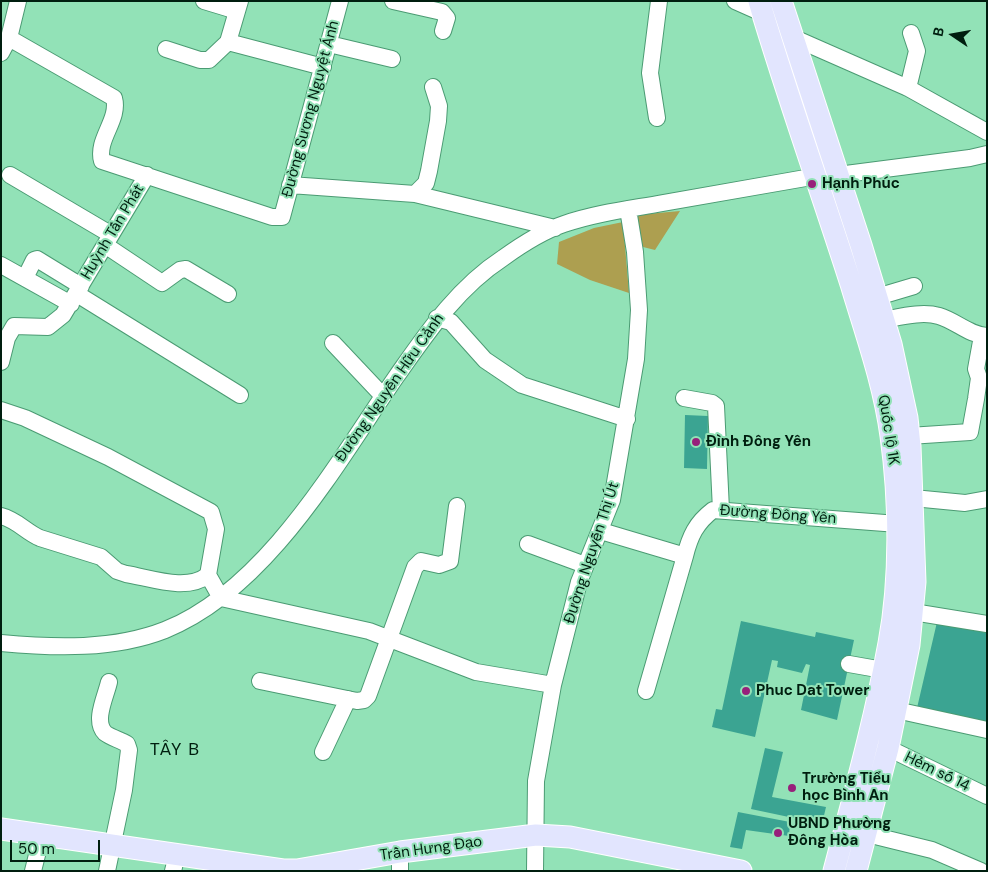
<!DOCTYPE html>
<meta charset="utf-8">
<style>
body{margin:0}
#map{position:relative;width:988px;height:872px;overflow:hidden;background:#92e2b7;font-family:"DM Sans",sans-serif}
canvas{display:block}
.frame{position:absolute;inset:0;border:2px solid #001e0f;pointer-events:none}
.north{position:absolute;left:928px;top:10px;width:50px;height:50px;-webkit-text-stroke:4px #92e2b7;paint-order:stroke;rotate:282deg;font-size:14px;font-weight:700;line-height:20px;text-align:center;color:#001e0f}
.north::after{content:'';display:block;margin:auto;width:18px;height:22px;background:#001e0f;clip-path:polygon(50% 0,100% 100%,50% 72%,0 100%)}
.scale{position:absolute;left:10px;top:840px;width:90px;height:22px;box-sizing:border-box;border:2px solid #001e0f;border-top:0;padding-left:6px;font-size:15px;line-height:18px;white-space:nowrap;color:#001e0f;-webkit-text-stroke:4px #92e2b7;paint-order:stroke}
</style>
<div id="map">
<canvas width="988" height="872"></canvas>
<div class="frame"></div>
<div class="north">B</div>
<div class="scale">50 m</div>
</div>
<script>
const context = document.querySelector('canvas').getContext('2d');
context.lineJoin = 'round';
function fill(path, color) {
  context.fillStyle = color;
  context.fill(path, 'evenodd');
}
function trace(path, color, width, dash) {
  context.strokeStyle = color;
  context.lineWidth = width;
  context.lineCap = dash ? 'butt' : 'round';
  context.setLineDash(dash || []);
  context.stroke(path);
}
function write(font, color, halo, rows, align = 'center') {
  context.font = font + ' "DM Sans",sans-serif';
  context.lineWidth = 4;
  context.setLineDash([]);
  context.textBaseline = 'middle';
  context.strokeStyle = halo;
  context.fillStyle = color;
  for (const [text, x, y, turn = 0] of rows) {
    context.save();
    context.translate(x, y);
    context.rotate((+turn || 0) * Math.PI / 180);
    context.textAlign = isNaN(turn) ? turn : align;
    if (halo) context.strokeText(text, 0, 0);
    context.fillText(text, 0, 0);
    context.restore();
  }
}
fill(new Path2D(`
 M680,211L655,250L639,246L636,215Z
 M623,222L629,293L590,280L557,264L559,242L594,228Z`), '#ad9f50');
fill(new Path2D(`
 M685,415L708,416L707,469L684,468Z
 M741,621L815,637L816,632L854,640L837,720L801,710L810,665L806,664L802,673L777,667L778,661L772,660L755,737L712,727L716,709L722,710Z
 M937,622L987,633V726L917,708Z
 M765,748L783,752L772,797L826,807L822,824L751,809Z
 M738,812L790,822L789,836L746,830L742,849L730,847Z`), '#3ba492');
const minor = new Path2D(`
 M204,1L237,11
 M393,1L442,12L447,18L443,31
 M735,1L762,13
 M792,37L908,88L987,132
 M9,38L114,98C120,120 96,139 102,161L272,217H282L340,1
 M228,42L323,67
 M329,44L392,59
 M166,49L200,60H209L228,42L240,1
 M1,53L9,38L18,1
 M908,88L917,51L911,33
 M657,118L650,73L659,1
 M10,175L110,234
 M838,175L970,158L987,154
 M290,185L415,194L555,228
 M415,194L426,183L429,171L438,121L439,106L433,87
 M105,245L162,283L180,270L186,269L228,294
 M1,265L71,304
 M25,278L34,260L37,259L81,286
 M77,294L240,395
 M877,297L914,286
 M437,318L451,322L485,360L522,385L627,419
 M883,320C900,317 922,311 939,316C956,321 969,335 987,336
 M333,343L383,396
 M1,362L7,338L14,326L48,327L63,315L147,175
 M684,398L712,403L716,406L721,510
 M1,410L25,418L108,457L211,512L216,529L208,575L221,598L369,631L476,672L553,685
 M909,436L970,432L976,399L979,378L976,369L982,336
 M913,498L965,503L987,499
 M1,516C17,520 26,532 40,538L101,557L117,571L126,574C151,578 187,592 208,575
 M601,531L685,556C690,536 696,523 713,510L898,524
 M528,544L585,565
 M913,612L987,624
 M1,643C55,648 114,650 165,630C267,589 336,464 396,377C427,333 457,288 503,258C521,245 543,231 564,224C596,213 630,209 663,203C714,194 765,185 817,176
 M849,664L883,670
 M260,681L357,701L364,700L368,696L415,567L421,561L439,565L450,561L457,506
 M646,691L685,556
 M896,710L987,730
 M888,748L987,796
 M323,752L348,699
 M867,834L932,850L981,871
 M400,852V871
 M33,871L42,835
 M107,871L124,790L129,750L127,744C120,740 110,737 105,733C93,721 106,696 109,682
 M173,871L177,855
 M535,871L536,781L553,685L579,582L612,500L636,359L639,310L635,252L628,209`);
const major = new Path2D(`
 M759,1C787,96 821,190 851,284C866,334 884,384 891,436C900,501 901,579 889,643C875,720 854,795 834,871
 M781,1L861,245L891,344L907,418L910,446L915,582L909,645L888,748L856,871
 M1,829L283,870H297L400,852L536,835L570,837L741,871`);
trace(minor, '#4b9b73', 18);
trace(major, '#fff', 23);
trace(minor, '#fff', 16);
trace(major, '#e2e5fe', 21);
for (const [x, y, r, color] of [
 [812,184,5,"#97207b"],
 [696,442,5,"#97207b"],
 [746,691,5,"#97207b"],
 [792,788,5,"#97207b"],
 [778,833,5,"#97207b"]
]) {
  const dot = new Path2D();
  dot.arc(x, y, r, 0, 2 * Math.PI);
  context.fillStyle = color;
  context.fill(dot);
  trace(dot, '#92e2b7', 2);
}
write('15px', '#001e0f', '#92e2b7', [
 ["Đường Sương Nguyệt Ánh",311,109,-75],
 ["Huỳnh Tấn Phát",113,232,-59],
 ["Đường Nguyễn Hữu Cảnh",390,388,-55],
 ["Quốc lộ 1K",888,430,81],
 ["Đường Đông Yên",778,515,4],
 ["Đường Nguyễn Thị Út",592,553,-72],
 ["Hẻm số 14",937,772,26],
 ["Trần Hưng Đạo",431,849,-8]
]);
write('bold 15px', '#001e0f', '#92e2b7', [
 ["Hạnh Phúc",822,184],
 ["Đình Đông Yên",706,442],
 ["Phuc Dat Tower",756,691],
 ["Trường Tiểu",802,779],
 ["học Bình An",802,796],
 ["UBND Phường",788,824],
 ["Đông Hòa",788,841]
], 'left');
context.letterSpacing = '1px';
write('18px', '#001e0f', '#92e2b7', [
 ["TÂY B",175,750]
]);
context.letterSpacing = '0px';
</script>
